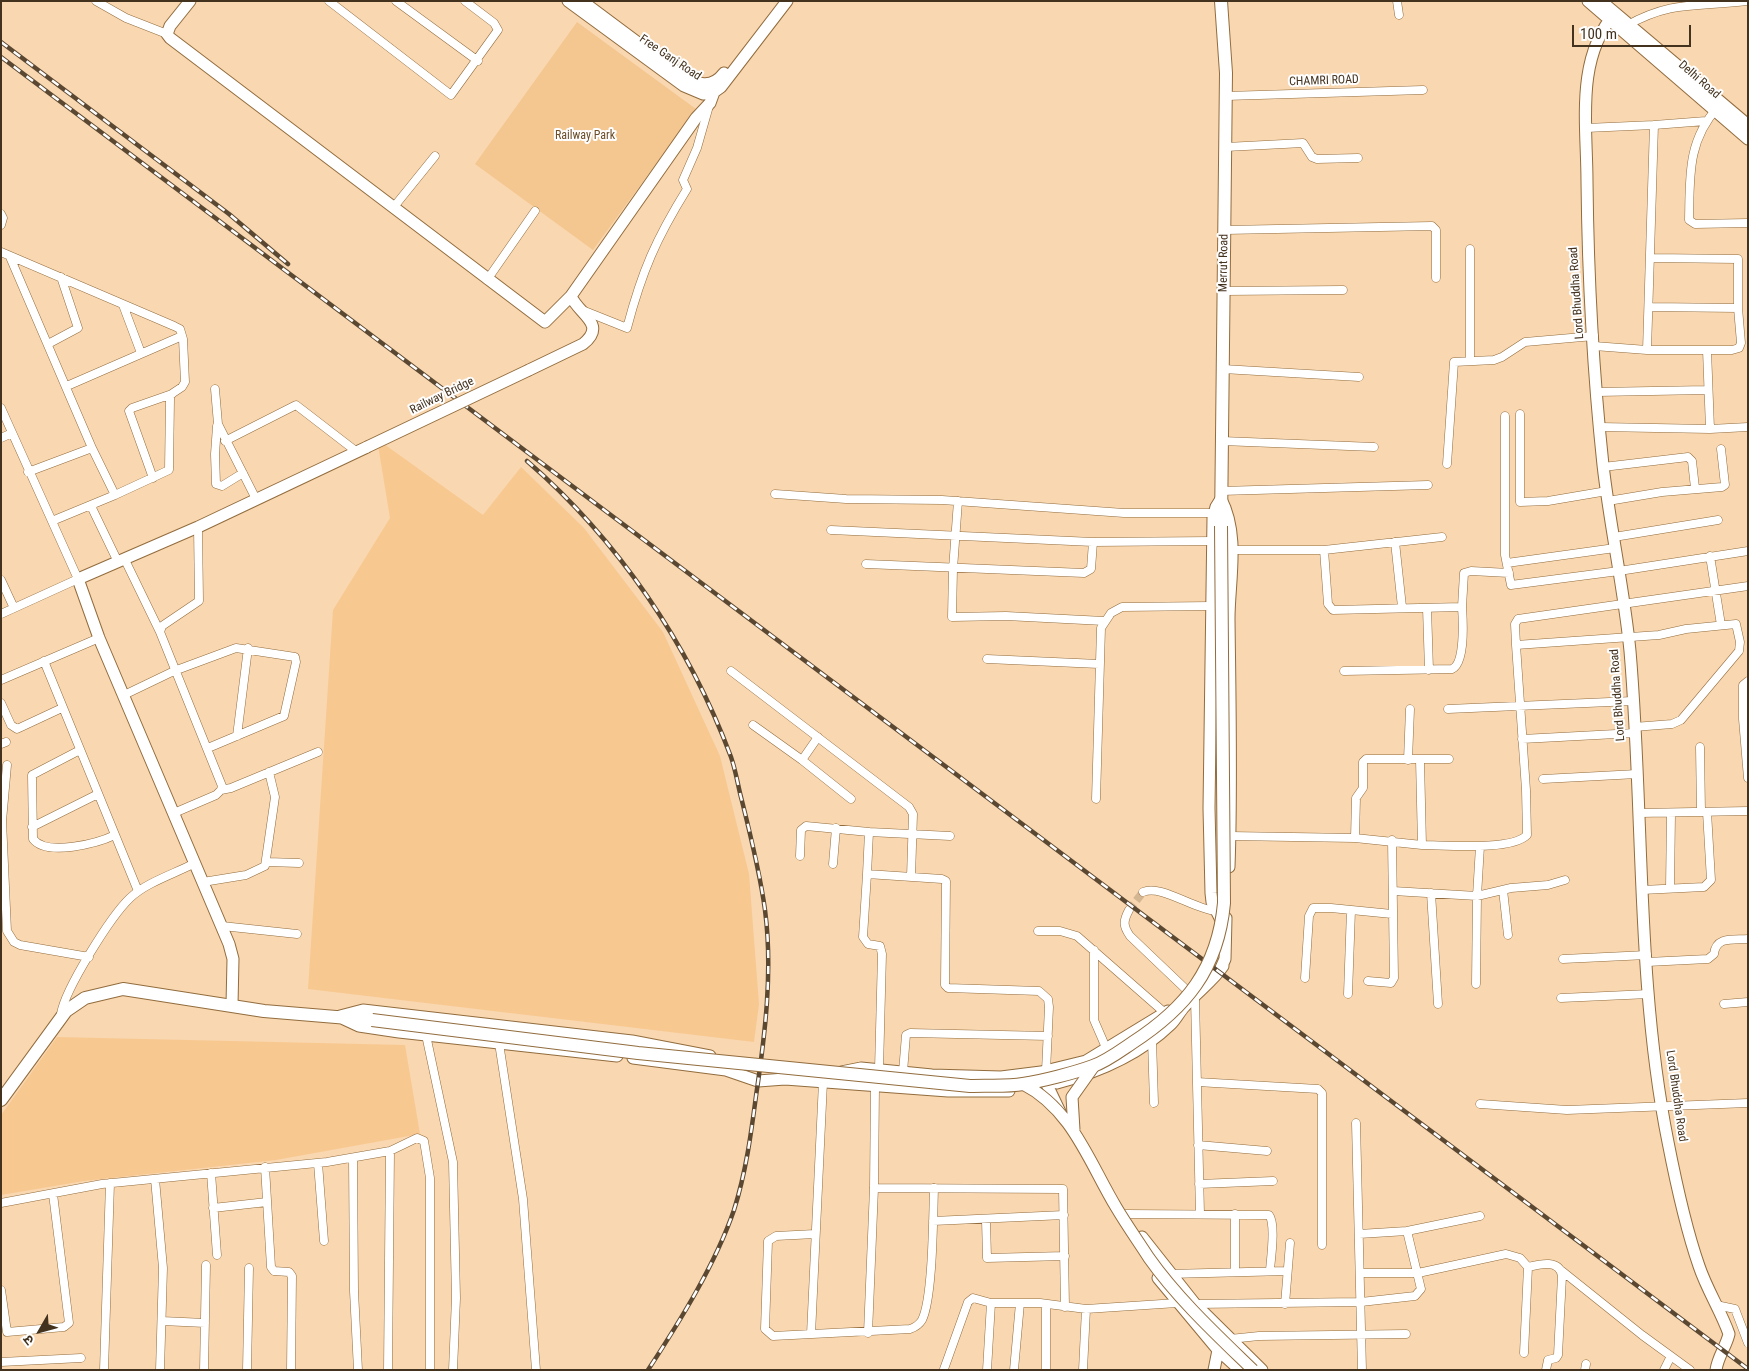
<!DOCTYPE html>
<meta charset="utf-8">
<style>
body{margin:0}
#map{position:relative;width:1749px;height:1371px;overflow:hidden;background:#f9d7b0;font-family:"Roboto Condensed","Noto Sans Devanagari",sans-serif}
canvas{display:block}
.frame{position:absolute;inset:0;border:2px solid #43321e;pointer-events:none}
.north{position:absolute;left:15px;top:1306px;width:50px;height:50px;-webkit-text-stroke:4px #fefefe;paint-order:stroke;rotate:232deg;font-size:14px;font-weight:700;line-height:20px;text-align:center;color:#43321e}
.north::after{content:'';display:block;margin:auto;width:18px;height:22px;background:#43321e;clip-path:polygon(50% 0,100% 100%,50% 72%,0 100%)}
.scale{position:absolute;left:1572px;top:25px;width:119px;height:22px;box-sizing:border-box;border:2px solid #43321e;border-top:0;padding-left:6px;font-size:15px;line-height:18px;white-space:nowrap;color:#43321e;-webkit-text-stroke:4px #fefefe;paint-order:stroke}
</style>
<div id="map">
<canvas width="1749" height="1371"></canvas>
<div class="frame"></div>
<div class="north">उ</div>
<div class="scale">100 m</div>
</div>
<script>
const context = document.querySelector('canvas').getContext('2d');
context.lineJoin = 'round';
function fill(path, color) {
  context.fillStyle = color;
  context.fill(path, 'evenodd');
}
function trace(path, color, width, dash) {
  context.strokeStyle = color;
  context.lineWidth = width;
  context.lineCap = dash ? 'butt' : 'round';
  context.setLineDash(dash || []);
  context.stroke(path);
}
function write(font, color, halo, rows, align = 'center') {
  context.font = font + ' "Roboto Condensed",sans-serif';
  context.lineWidth = 4;
  context.setLineDash([]);
  context.textBaseline = 'middle';
  context.strokeStyle = halo;
  context.fillStyle = color;
  for (const [text, x, y, turn = 0] of rows) {
    context.save();
    context.translate(x, y);
    context.rotate((+turn || 0) * Math.PI / 180);
    context.textAlign = isNaN(turn) ? turn : align;
    if (halo) context.strokeText(text, 0, 0);
    context.fillText(text, 0, 0);
    context.restore();
  }
}
fill(new Path2D(`
 M377,439L483,515L521,467L584,528L663,632L720,756L749,874L759,1004L754,1042L308,989L333,610L390,518Z
 M57,1037L405,1045L420,1134L276,1160L84,1181L1,1195V1115Z`), '#f8c891');
fill(new Path2D(`
 M577,22L696,109L593,250L475,164Z`), '#f4c690');
trace(new Path2D(`
 M1129,910L1143,892`), '#d5b693', 8, [8, 4]);
const street = new Path2D(`
 M96,1L126,18L167,34
 M329,1L451,95L498,30L494,23L465,1
 M396,1L478,61
 M1397,1L1399,15
 M1626,26C1672,0 1698,7 1747,1
 M1226,96L1423,90
 M1718,107C1687,141 1690,177 1689,220L1695,224L1748,223
 M1654,125L1706,121
 M1586,128L1654,125L1647,350
 M1226,147L1303,143L1312,157L1317,159L1358,158
 M393,208L435,156
 M1,214L3,218L1,225
 M1225,230L1432,226L1436,230V278
 M1,252L174,326L180,329L183,339L185,382L182,387L170,395V399L169,470L115,495L92,448L28,472
 M10,257L92,448
 M487,280L535,211
 M1224,291L1343,290
 M123,305L141,353
 M1650,307L1738,308
 M582,310L627,328C642,271 656,239 687,189L683,180L697,148L709,106
 M48,344L78,328L61,277
 M1594,346L1647,350H1732L1739,348L1741,343L1738,308V259L1652,258
 M1707,350L1710,429L1748,427
 M1470,361V249
 M1223,369L1359,377
 M67,386L182,336
 M215,389L218,424L256,499
 M1597,392L1707,390
 M1,408L78,579L1,614
 M1520,414V502L1548,501L1607,491
 M1505,416V555L1511,585L1619,571L1748,551
 M217,426L215,454L216,484L222,486L243,473
 M1600,427L1710,429
 M1,438L12,433
 M225,441L296,405L357,452
 M1222,441L1374,447
 M1447,464L1454,362L1494,360L1502,357L1525,342L1594,336
 M1603,467L1688,457L1692,461L1695,488
 M153,478L129,411L132,408L172,394
 M1221,491L1428,485
 M775,494L846,499L942,500L1124,513H1214
 M958,501L953,569L952,617L1006,616L1104,621
 M1608,501L1662,492L1722,487L1725,485L1721,449
 M91,506L118,562
 M52,521L115,495
 M831,530L1093,542L1091,569L1084,573L866,564
 M1614,537L1718,520
 M1093,542L1213,541
 M1395,542L1402,607
 M1231,550H1324L1442,537
 M1324,550L1328,604L1333,610L1462,607C1463,621 1465,664 1452,669L1344,671
 M1710,556L1721,625
 M125,560L160,632
 M1507,563L1615,548
 M1,580L14,608
 M1462,607L1464,573L1471,571L1509,573
 M1427,608L1429,670
 M1516,645L1659,635L1686,629L1736,624L1740,642L1739,651L1681,720L1672,724L1634,727
 M987,659L1099,664
 M44,661L138,891
 M731,671L909,807L913,814L911,877
 M1,680L99,638
 M124,695L174,671L236,648L295,657L296,662L284,716L208,748
 M1,703L11,725L17,729L62,708
 M1448,709L1633,701
 M1743,719V685L1748,681
 M1748,719H1743L1748,778
 M753,725L802,760L818,737
 M237,736L248,648
 M1522,739L1635,733
 M1,744L6,742
 M1700,747L1701,812
 M80,750L32,775L33,839C47,857 98,843 115,835
 M802,760L851,799
 M1408,760L1410,709
 M7,765L2,821L7,931L14,942L20,945L89,957
 M1543,779L1637,774
 M221,790L231,788L318,752
 M1096,799L1101,628L1111,613L1122,607L1211,606
 M174,813L216,795L221,790L222,786L160,632L162,626L199,601L198,527
 M1640,813L1748,811
 M32,827L98,794
 M950,836L869,832L867,874L942,879L946,881L945,985L948,988L1039,991L1048,999L1049,1007L1046,1071
 M1230,836L1355,838L1422,845L1420,760
 M1355,838L1356,798L1363,788V762L1366,759H1449
 M1422,845C1445,845 1512,851 1527,835L1526,790L1516,645L1515,624L1518,619L1748,586
 M800,856L801,830L806,826L869,832
 M267,862L299,863
 M833,864L836,828
 M867,874L863,937L868,944L880,946L882,954L879,1069
 M203,882L246,875L265,866L275,797L269,772
 M1670,888L1671,814
 M1503,890L1508,935
 M1642,890L1704,887L1711,880L1707,812
 M1393,891L1477,896L1511,888L1548,885L1565,880
 M1143,892C1161,884 1193,909 1216,911
 M1431,893L1438,1004
 M1129,910C1123,921 1123,926 1130,936L1195,998L1200,1214
 M222,926L297,934
 M1038,931H1060L1077,936L1165,1013
 M1094,950V1020L1107,1050
 M1563,959L1647,955
 M1647,962L1708,959L1714,954C1716,936 1733,940 1748,939
 M1305,978L1309,916L1313,908H1331L1392,914
 M1368,981L1391,983L1394,978L1392,840
 M1476,984L1477,896L1480,846
 M1348,994L1351,910
 M1561,998L1649,994
 M1724,1004L1748,1002
 M61,1014C65,989 111,916 130,898C147,882 174,874 195,863
 M426,1035L453,1162L456,1298L453,1370
 M1152,1040L1154,1103
 M499,1043L523,1199L536,1370
 M903,1072L906,1035L910,1033L1048,1036
 M1197,1082L1318,1089L1322,1093V1245
 M1480,1104L1567,1110L1748,1103
 M1356,1123L1362,1370
 M1198,1145L1267,1151
 M390,1151L417,1138L424,1141L430,1178V1370
 M353,1158L354,1291L358,1370
 M318,1163L324,1241
 M265,1167L271,1267L274,1271L289,1272L292,1276L291,1370
 M211,1173L217,1255
 M155,1179L163,1268L160,1370
 M1199,1184L1273,1181
 M874,1188L1063,1189L1065,1307
 M1,1203L102,1184L327,1162L390,1151L388,1370
 M213,1208L267,1202
 M1126,1214L1269,1215C1276,1224 1271,1257 1270,1270
 M986,1220L987,1258L1065,1256
 M933,1221L1064,1215
 M815,1234L776,1236L768,1241L765,1329L773,1336L910,1329C916,1327 919,1325 922,1320C933,1298 933,1217 934,1188
 M1359,1234L1407,1231L1480,1216
 M1235,1271V1214
 M1562,1271L1642,1335L1690,1370
 M1360,1273H1418L1506,1254L1520,1258L1528,1267
 M1169,1274L1287,1271
 M1,1290L7,1332L64,1327L69,1323L53,1194
 M1046,1304V1370
 M1195,1304L1361,1302L1415,1296L1421,1289L1407,1231
 M1285,1304L1290,1243
 M1716,1305L1735,1309L1748,1343
 M162,1321L205,1323
 M868,1333L874,1188L875,1086
 M811,1334L823,1082
 M1230,1339L1259,1336L1406,1334
 M1524,1353L1528,1267C1540,1264 1560,1259 1562,1276L1558,1355L1556,1358L1548,1360L1546,1370
 M1,1362L81,1358
 M944,1369L968,1302L973,1298L991,1303H1040L1086,1309L1177,1303
 M104,1370L110,1183
 M204,1370L206,1265
 M247,1370L249,1268
 M987,1370L991,1303
 M1014,1370L1020,1303
 M1083,1370L1086,1309
 M1585,1370L1586,1364
 M1664,1370L1671,1356`);
const secondary = new Path2D(`
 M190,1L170,26L167,34L170,38L545,322L571,296L696,118L710,103L714,92
 M568,1L684,86L703,94L714,92L721,87L787,1
 M582,1L681,75C697,84 711,90 724,73
 M1588,1L1748,139
 M1601,1L1748,125
 M1615,13C1575,59 1587,125 1587,182C1588,276 1593,371 1603,465C1610,527 1624,589 1630,651C1644,813 1636,983 1668,1142C1676,1183 1685,1226 1699,1266C1707,1290 1721,1311 1729,1334C1726,1347 1718,1356 1716,1370
 M529,370L583,344C608,324 578,314 571,296
 M1223,924L1212,902L1211,893L1209,808L1213,518L1216,507L1221,499C1240,535 1229,581 1229,619C1230,702 1232,785 1229,867
 M232,1005L233,959L229,944L99,638L78,579L198,527L367,447
 M340,1016L363,1010L632,1041L710,1056
 M344,1019L359,1026L399,1032L617,1056
 M633,1058L726,1070L758,1081L785,1079L948,1091H1009
 M841,1072L861,1068L932,1075L1001,1077L1041,1072L1086,1061L1168,1011
 M1041,1072L1061,1114
 M1057,1083C1099,1072 1139,1055 1171,1024C1176,1019 1180,1011 1185,1006C1197,992 1214,980 1223,966L1221,968L1225,959L1226,918
 M1142,1237L1195,1304L1262,1370
 M1158,1278L1218,1350L1240,1370
 M1214,1370L1218,1350`);
const primary = new Path2D(`
 M1221,526L1226,73L1221,1
 M1,1100L66,1011L85,998L123,989L264,1011L372,1020`);
trace(street, '#926c3d', 9);
trace(secondary, '#926c3d', 13);
trace(primary, '#926c3d', 14);
trace(street, '#fff', 8);
trace(secondary, '#fff', 11);
trace(primary, '#fff', 12);
const rail = new Path2D(`
 M1,42L229,214L288,264
 M1,57L1748,1369
 M527,461C617,539 689,644 731,757C736,771 738,787 742,801C751,837 760,873 765,910C773,971 765,1035 756,1096C751,1134 746,1172 734,1210C715,1265 680,1321 648,1370`);
trace(rail, '#5b4832', 4.5);
trace(rail, '#fefefe', 2.5, [8]);
const secondaryBridge = new Path2D(`
 M367,447L529,370
 M1023,1084C1072,1109 1089,1162 1116,1207C1126,1224 1138,1241 1149,1258C1178,1299 1217,1335 1253,1370
 M1074,1130L1072,1097L1094,1066`);
const primaryBridge = new Path2D(`
 M372,1020L638,1053L970,1086C987,1085 1006,1087 1023,1084C1042,1081 1074,1073 1093,1066C1107,1061 1120,1051 1132,1043C1186,1008 1218,969 1224,903L1221,526`);
trace(secondaryBridge, '#926c3d', 13, []);
trace(primaryBridge, '#926c3d', 14, []);
trace(secondaryBridge, '#fff', 11);
trace(primaryBridge, '#fff', 12);
write('12px', '#43321e', '#fefefe', [
 ["Free Ganj Road",670,58,34],
 ["Delhi Road",1699,80,41],
 ["CHAMRI ROAD",1324,81,-2],
 ["Merrut Road",1224,263,-89],
 ["Lord Bhuddha Road",1577,293,-94],
 ["Railway Bridge",442,396,-26],
 ["Lord Bhuddha Road",1618,695,-94],
 ["Lord Bhuddha Road",1676,1096,82]
]);
write('12px', '#6c4e28', '#fefefe', [
 ["Railway Park",585,136]
]);
</script>
